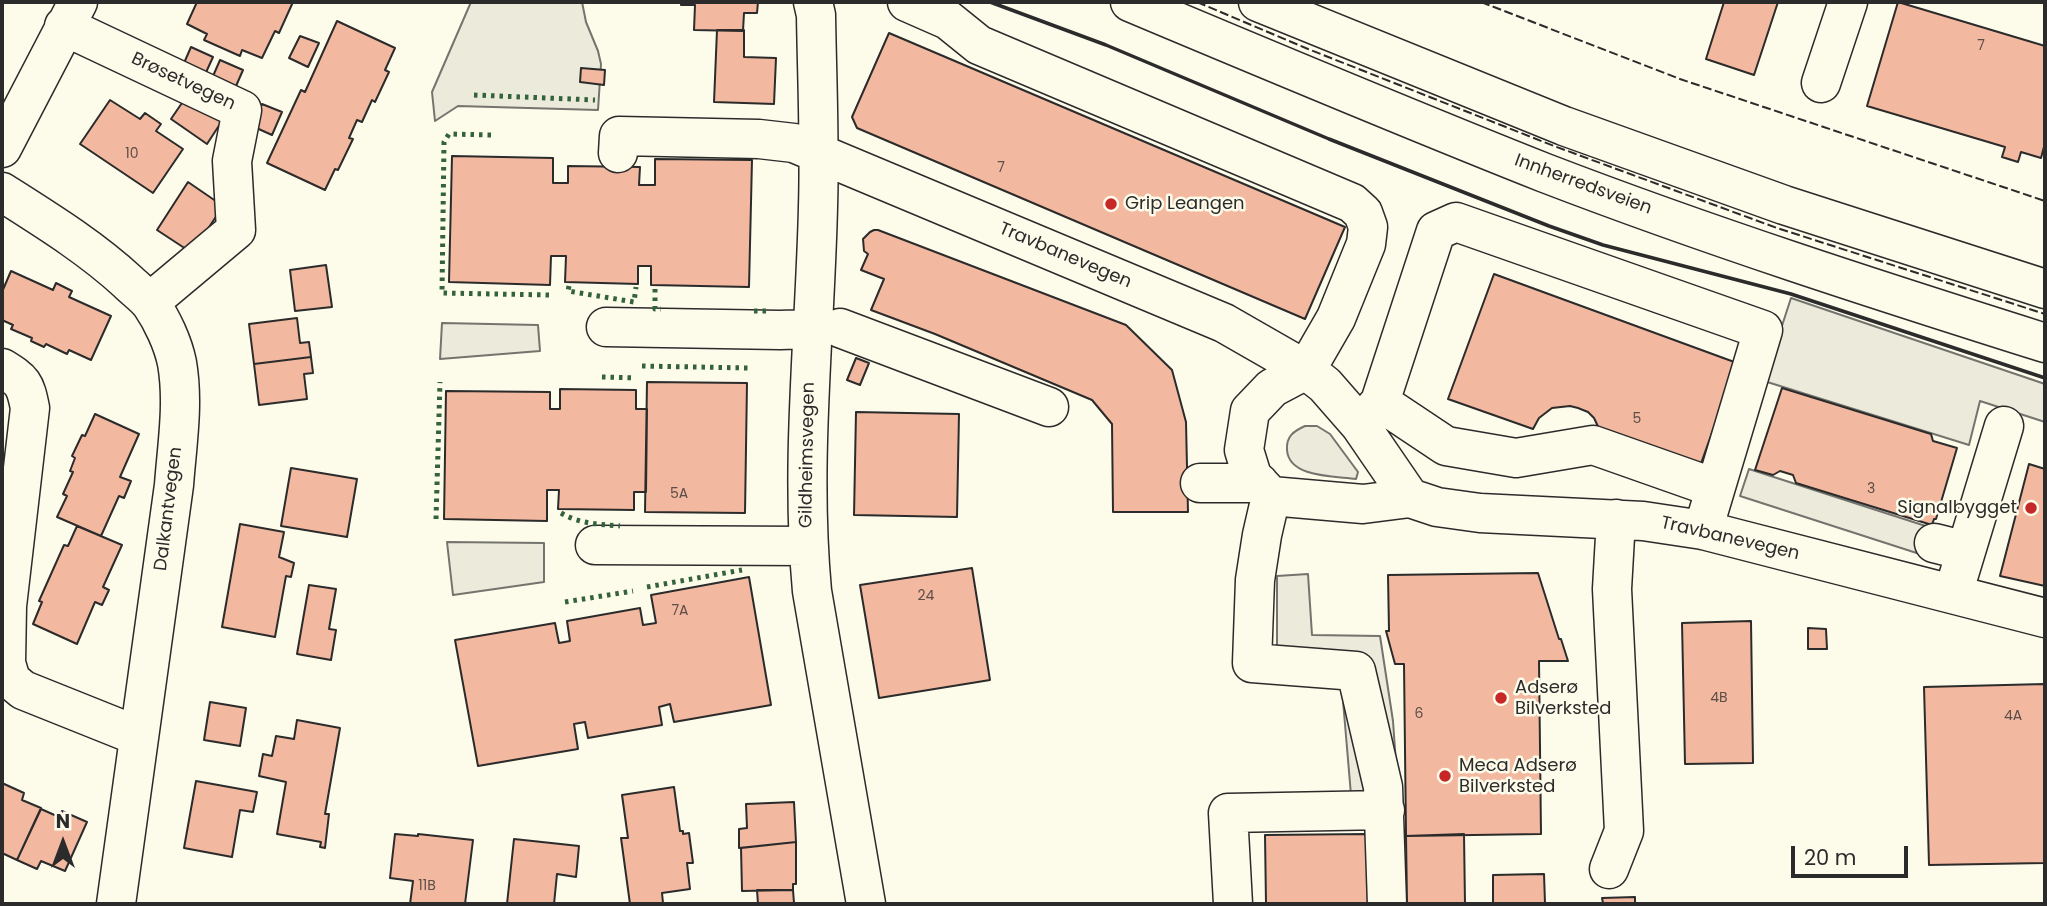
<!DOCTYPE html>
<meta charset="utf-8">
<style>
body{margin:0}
#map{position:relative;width:2047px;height:906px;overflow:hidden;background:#fdfbea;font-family:Poppins,sans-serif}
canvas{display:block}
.frame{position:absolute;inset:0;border:4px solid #2b2b2b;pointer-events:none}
.north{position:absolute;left:28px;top:808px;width:70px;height:70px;-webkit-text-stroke:5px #fdfbea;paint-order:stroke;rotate:0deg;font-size:19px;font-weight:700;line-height:28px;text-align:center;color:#2b2b2b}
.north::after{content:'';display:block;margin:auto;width:24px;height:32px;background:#2b2b2b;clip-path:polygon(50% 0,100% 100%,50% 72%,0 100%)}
.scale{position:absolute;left:1791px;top:846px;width:117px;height:32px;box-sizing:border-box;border:4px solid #2b2b2b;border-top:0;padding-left:9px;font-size:21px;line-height:24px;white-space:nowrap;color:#2b2b2b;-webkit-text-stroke:5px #fdfbea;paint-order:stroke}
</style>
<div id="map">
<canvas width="2047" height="906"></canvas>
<div class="frame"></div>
<div class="north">N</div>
<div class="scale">20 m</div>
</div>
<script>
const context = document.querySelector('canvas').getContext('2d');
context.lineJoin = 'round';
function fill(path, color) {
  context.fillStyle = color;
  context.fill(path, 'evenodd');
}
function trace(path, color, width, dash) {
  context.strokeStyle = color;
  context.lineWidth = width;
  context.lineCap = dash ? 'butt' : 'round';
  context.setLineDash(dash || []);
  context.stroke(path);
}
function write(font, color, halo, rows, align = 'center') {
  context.font = font + ' Poppins,sans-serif';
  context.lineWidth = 5;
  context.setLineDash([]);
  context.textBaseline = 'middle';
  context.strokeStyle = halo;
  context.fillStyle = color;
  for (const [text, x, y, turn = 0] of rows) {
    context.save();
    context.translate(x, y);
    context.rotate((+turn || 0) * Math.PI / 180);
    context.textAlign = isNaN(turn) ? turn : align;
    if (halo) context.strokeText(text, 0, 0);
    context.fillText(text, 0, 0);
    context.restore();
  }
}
const green = new Path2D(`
 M471,2H582L586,22L598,51L601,64L598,110L458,106L435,121L432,92Z
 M442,323L538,325L540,351L440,359Z
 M1305,426H1317L1330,434L1358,472L1356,479C1335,476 1289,478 1287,450C1286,436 1294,431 1305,426Z
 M447,542L544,543V582L453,595Z`);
fill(green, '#ecebdb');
trace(green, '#74746e', 2);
const parking = new Path2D(`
 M1791,298L2045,384V422L1980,401L1969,445L1764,381Z
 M1749,469L1938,530L1929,557L1740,496Z
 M1308,574L1312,635L1380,636L1393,721L1398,792L1351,795L1341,677L1277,658V576Z`);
fill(parking, '#eceadb');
trace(parking, '#74746e', 2);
const building = new Path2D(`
 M197,2H293L279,33L275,31L262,58L242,50L240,56L204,40L207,34L187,24Z
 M681,2H758L757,13H744L743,31L694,30L695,5H681Z
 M1724,2H1778L1754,75L1706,59Z
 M1898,2L2045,46V143L2041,158L2021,152L2018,162L2002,157L2005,147L1867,106Z
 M337,21L395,48L385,70L389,72L375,102L372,100L362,122L357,120L349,138L353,139L338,170L335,169L325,190L267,163L301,90L305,92Z
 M717,30H744V57L776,58L774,104L714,102Z
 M889,33L1345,227L1305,319L857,128L852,117Z
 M300,36L319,43L308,67L289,58Z
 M191,47L213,57L203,79L181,70Z
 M220,60L243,70L233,93L210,83Z
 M581,68L605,70L604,85L580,82Z
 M186,97L222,121L207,144L171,119Z
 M110,100L140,119L145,113L161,124L156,131L183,149L153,193L80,144Z
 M262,104L282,112L272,135L252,126Z
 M452,156L553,158V183H568V166L640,167L639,185H655V159L752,160L749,287L651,285V266H638V284L565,282L566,256H551L550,285L449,282Z
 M188,182L223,206L192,253L157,230Z
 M874,230H878L1126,325L1172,370L1186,422L1188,512H1113L1112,424L1092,400L935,334L871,310L884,279L861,270L868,254L864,251L863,239L870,232Z
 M326,265L332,307L295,311L290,270Z
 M11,271L53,290L56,283L72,291L69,297L111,316L91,360L69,350L67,354L46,344L44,347L31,341L32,338L11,329L13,325L2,320V292Z
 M1494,274L1737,363L1699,469L1602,435L1594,418L1588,412L1578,408L1570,406L1552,408L1539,418L1533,429L1448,399Z
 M297,318L300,343L309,342L311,357L254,364L249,324Z
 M311,357L313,373L304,374L307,399L259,405L254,364Z
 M856,358L869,363L860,385L847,380Z
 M647,382L747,383L745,513L645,512Z
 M1782,388L1931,434L1933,441L1957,448L1936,519H1934L1932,525L1796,483L1793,475L1780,471L1773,475L1755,470Z
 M560,389L636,390V409H647L646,492H634V510L558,509L559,490H547V521L444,519L446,391L550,392V409H560Z
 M856,412L959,414L957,517L854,515Z
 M95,414L139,434L120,477L131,481L124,498L119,496L101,536L57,517L67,496L63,494L73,472L70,471L75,458L72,456L82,435L85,436Z
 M2029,464L2045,469V586L2000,576Z
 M291,468L357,479L347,537L281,526Z
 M240,524L284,532L279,557L294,563L291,577L286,576L275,637L222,627Z
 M77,526L122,545L103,587L109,590L102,605L95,602L77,644L33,624L42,602L39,601L64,545L68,546Z
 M972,568L990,680L879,698L860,585Z
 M1538,573L1559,639H1561L1568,661H1539L1541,834L1406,836L1404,664H1395L1386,631H1389L1388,575Z
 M749,577L771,705L674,722L670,704L659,707L662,725L588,738L585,722L574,724L578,749L478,766L455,640L555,623L559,643L570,641L567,621L640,608L643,625L656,623L651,595Z
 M309,585L336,589L329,629L336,630L331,660L297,654Z
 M1751,621L1753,763L1685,764L1682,623Z
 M1808,628L1826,629L1827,649H1808Z
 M2045,684V863L1929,865L1924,687Z
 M210,702L246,708L240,746L204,740Z
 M297,720L340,728L325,814H329L325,848L320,847L321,842L277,834L286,782L259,776L263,754L272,756L276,736L294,739Z
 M196,781L257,792L253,812L240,810L232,857L184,848Z
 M2,783L24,793L22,800L41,808L17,860L2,853Z
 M674,787L680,831H683V834L689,833L693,863H687L690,889L662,893L663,903L630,904L621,838H628L622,795Z
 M794,802L796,842L739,848V829L747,828L746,804Z
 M41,809L59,817L62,811L87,822L65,871L41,861L37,869L17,860Z
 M395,834L418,836V834L473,840L465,904H410L413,881L390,878Z
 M1367,834L1368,904H1266L1265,835Z
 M1464,834L1465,904H1407L1406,836Z
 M514,839L579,846L576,877L557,874L554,904H507Z
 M796,842V884H793V890L742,891L741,848Z
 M1544,874L1545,903L1493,904V875Z
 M757,890H793L794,903L758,904Z
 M1635,897V904H1548L1603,903L1602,898Z`);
fill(building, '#f2b8a0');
trace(building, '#2b2b2b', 2);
const minor = new Path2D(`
 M813,2L816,15C817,79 820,143 818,207C815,335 800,462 812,591L866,904
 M907,2L948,20L979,45L1352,203L1363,213L1368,227L1366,244L1336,318L1306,370L1272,388L1250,411L1244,450L1252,476L1271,496L1363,504L1410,498
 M64,26L242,110L232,161L236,230L150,302
 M1821,83L1848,2
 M2,148L78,2
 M618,153L619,136L759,139L794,143L1224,323L1306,370L1325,385L1360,425L1410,498L1437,507L1480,513L1643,521L1703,530L2045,618
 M2,192C46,220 90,247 128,282C135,289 145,296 151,304C162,320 173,343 177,363C184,403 177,445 174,485L116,904
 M606,327L780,330L812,329
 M840,328L1049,407
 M2,368C23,381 25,383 30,408L7,606L6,663L11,680L23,690L138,736
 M1380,402L1446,446L1516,458L1593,445L1715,488
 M1360,425L1380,402L1436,231L1456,222L1763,330L1703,530
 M1200,483H1259
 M1271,496L1262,535L1255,580L1252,663L1356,671L1383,787L1387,904
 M1934,543L1966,551
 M595,545L808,546
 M1953,594L2004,426
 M1609,869L1624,831L1612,589L1616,519
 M1233,904L1228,813L1385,810`);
const highway = new Path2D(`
 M1130,2C1268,60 1406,118 1545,173C1709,236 1877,290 2045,343
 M1258,2L1564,126L1784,205L2045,289`);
trace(minor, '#2b2b2b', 41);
trace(highway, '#2b2b2b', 41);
trace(minor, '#fdfbea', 38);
trace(highway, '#fdfbea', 38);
trace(new Path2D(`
 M474,95L595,100
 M491,135L449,134L444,142L442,293L549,295
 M569,286L568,291L634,302L636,287
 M655,289V309H661
 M754,311H769
 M642,366L748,368
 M602,377L636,378
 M561,513C580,524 598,524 620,526
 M436,519L440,382
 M647,587L742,570
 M565,602L633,591`), '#34623c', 5, [3.5, 5]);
trace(new Path2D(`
 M1197,2L1308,49L1554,146L1777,228L2045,314
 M1481,2L1680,79L2045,201`), '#2b2b2b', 2, [9, 3.5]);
trace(new Path2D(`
 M990,2L1106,45L1329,139L1549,226L1603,245L1791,294L2045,378`), '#2b2b2b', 3.5);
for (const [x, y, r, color] of [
 [1111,204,7,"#c62828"],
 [2031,508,7,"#c62828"],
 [1501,698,7,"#c62828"],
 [1445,776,7,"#c62828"]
]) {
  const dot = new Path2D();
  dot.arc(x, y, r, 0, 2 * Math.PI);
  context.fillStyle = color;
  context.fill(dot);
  trace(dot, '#fdfbea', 2.5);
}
write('14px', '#5d4e48', null, [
 ["7",1981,46],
 ["10",132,154],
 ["7",1001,168],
 ["5",1637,419],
 ["3",1871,489],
 ["5A",679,494],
 ["24",926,596],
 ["7A",680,611],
 ["4B",1719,698],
 ["6",1419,714],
 ["4A",2013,716],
 ["11B",427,886]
]);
write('18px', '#2b2b2b', '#fdfbea', [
 ["Brøsetvegen",183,82,25],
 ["Innherredsveien",1583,185,20],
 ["Travbanevegen",1065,256,23],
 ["Gildheimsvegen",808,455,-89],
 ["Dalkantvegen",169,509,-83],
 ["Travbanevegen",1730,539,13]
]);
write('18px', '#2b2b2b', '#fdfbea', [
 ["Grip Leangen",1125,204],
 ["Signalbygget",2017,508,"right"],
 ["Adserø",1515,688],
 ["Bilverksted",1515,709],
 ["Meca Adserø",1459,766],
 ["Bilverksted",1459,787]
], 'left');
</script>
